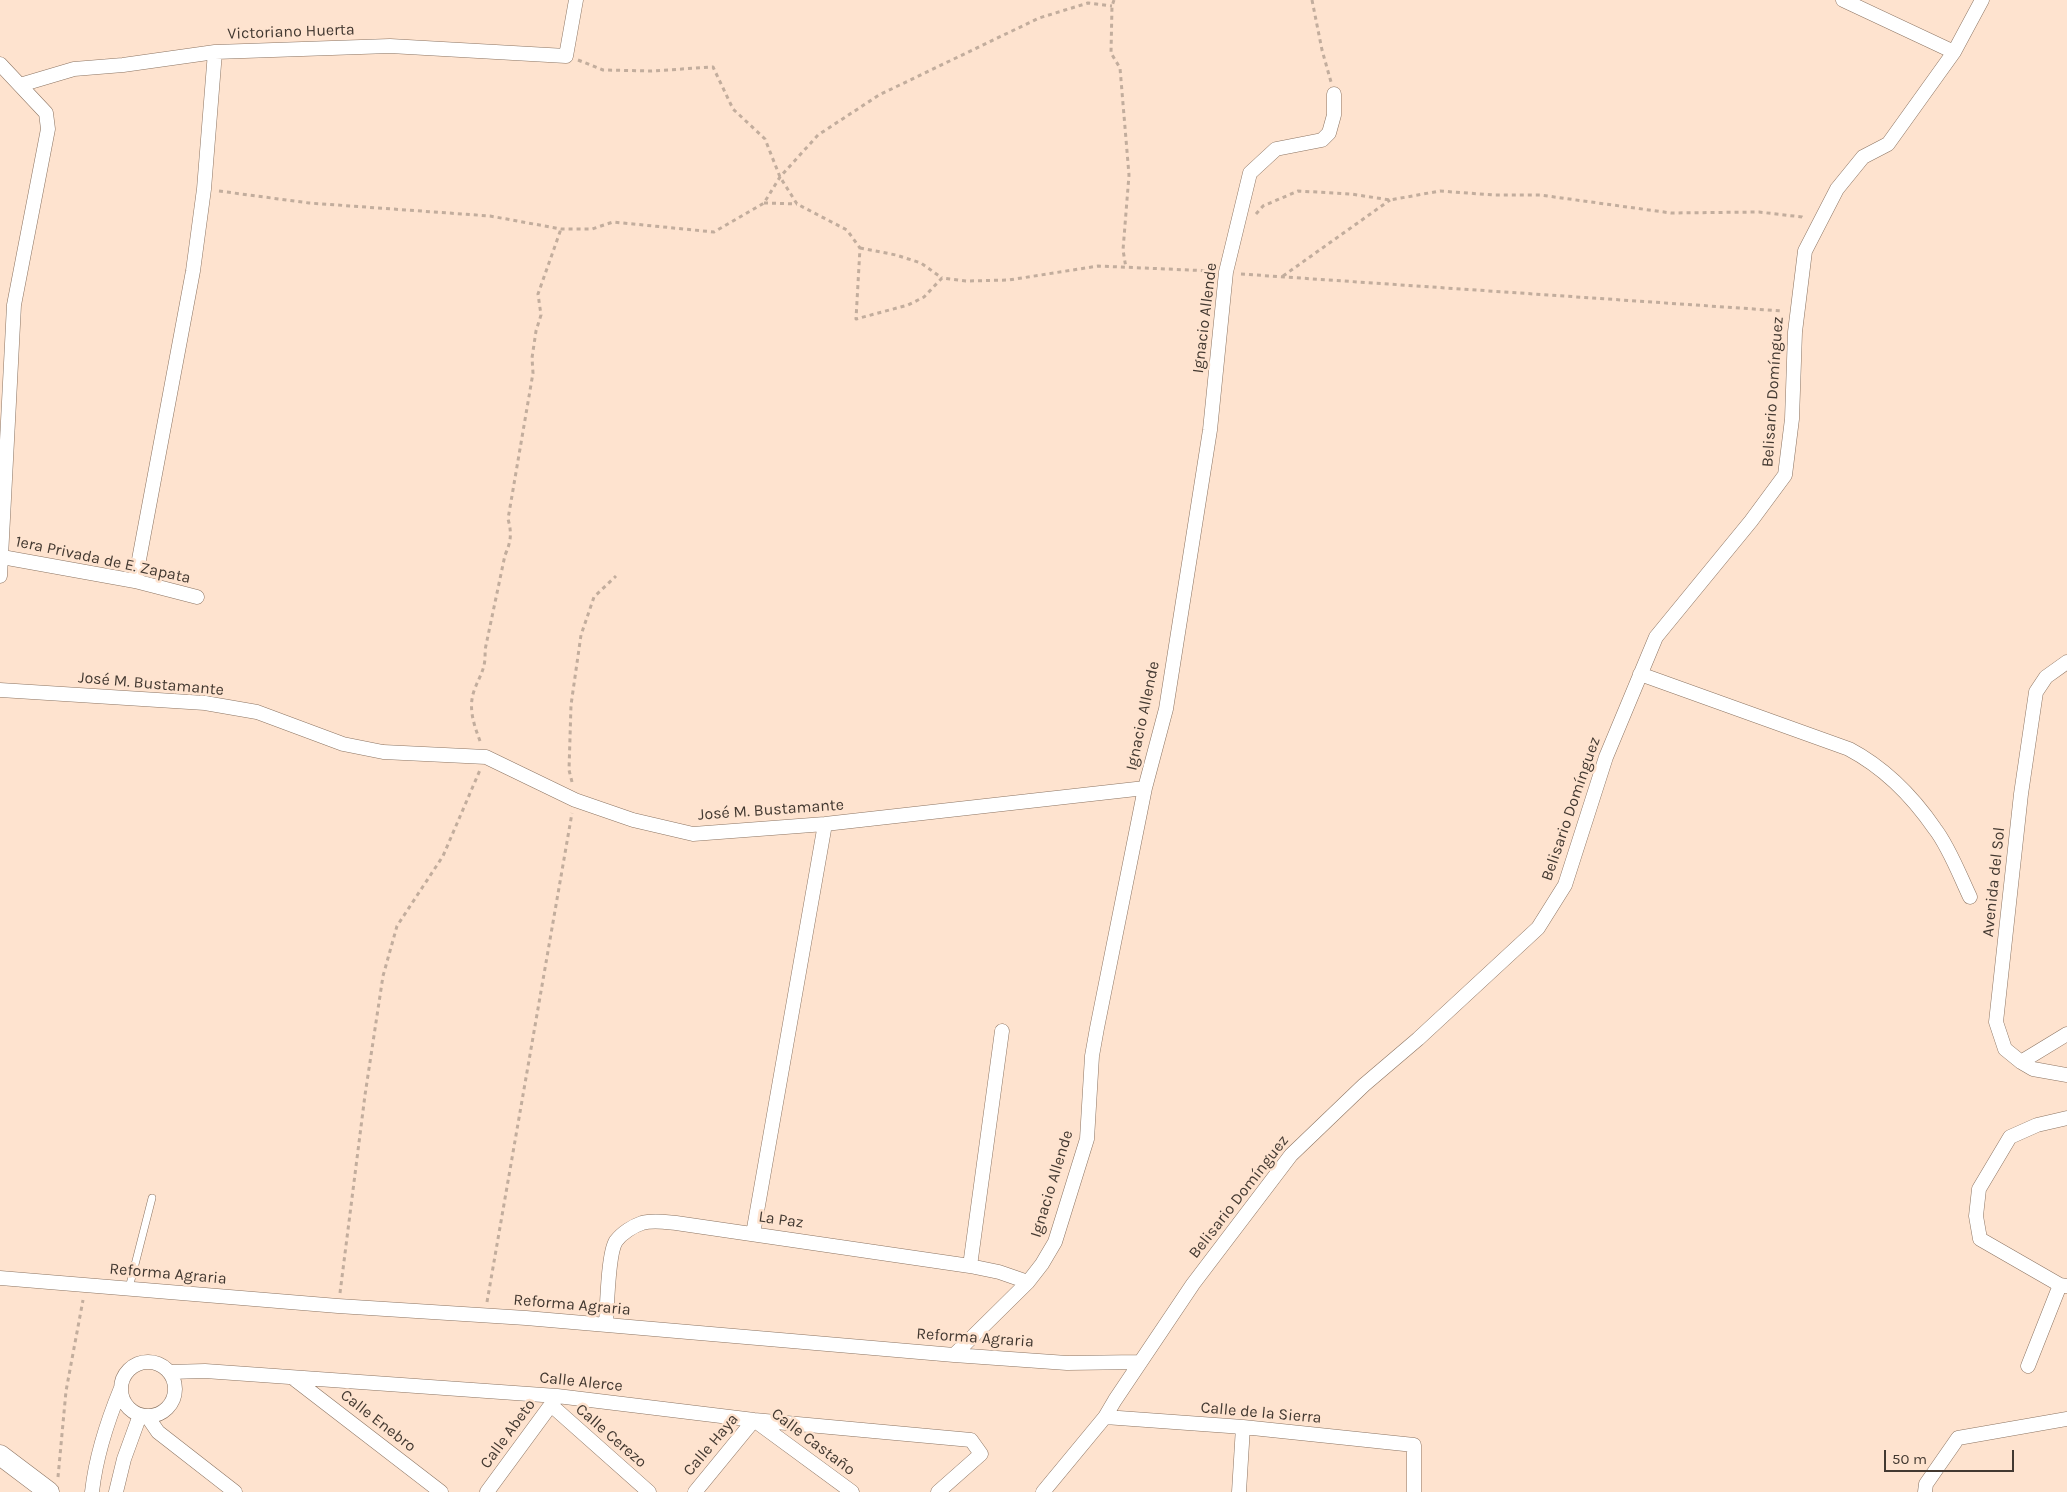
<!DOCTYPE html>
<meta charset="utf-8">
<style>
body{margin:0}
#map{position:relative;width:2067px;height:1492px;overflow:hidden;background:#fee3cf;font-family:Karla,sans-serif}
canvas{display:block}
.scale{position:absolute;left:1884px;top:1450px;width:130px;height:22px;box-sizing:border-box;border:2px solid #433931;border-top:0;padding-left:6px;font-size:15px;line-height:18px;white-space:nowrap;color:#433931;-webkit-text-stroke:4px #fee3cf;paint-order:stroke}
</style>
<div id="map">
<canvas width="2067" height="1492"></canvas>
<div class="scale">50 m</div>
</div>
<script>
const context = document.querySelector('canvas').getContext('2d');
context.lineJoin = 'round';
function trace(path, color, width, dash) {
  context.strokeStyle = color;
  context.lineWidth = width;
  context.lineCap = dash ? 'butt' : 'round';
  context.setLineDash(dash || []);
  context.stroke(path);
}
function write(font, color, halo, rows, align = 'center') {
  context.font = font + ' Karla,sans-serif';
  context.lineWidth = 5;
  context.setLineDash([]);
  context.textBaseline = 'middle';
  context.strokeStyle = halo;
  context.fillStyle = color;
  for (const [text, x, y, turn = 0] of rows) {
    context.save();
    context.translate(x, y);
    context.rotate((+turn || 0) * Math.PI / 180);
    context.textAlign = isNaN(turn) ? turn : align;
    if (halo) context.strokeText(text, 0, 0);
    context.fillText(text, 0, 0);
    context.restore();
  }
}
const service = new Path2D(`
 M129,1288L152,1198`);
const minor = new Path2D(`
 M1843,0L1954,52
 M0,64L46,113L48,129L14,305L0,576
 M20,85L74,69L123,65L215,52L390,46L566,56L576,0
 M2,557L135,581L197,597
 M135,581L193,271L204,189L215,52
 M2067,662L2046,677L2036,692L2021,794L1996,1022L2005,1049L2021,1062L2033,1069L2067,1075
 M1640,674L1849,749C1883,767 1913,797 1935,829C1949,847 1960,876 1970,897
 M0,690L205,703L257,712L343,744L383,752L486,757L575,800L633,820L693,834L825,824L1145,788
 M2021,1062L2067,1034
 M2067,1118L2037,1125L2010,1137L1979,1189L1976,1216L1980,1239L2060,1285L2067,1286
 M753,1234L825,824
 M970,1266L1002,1031
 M0,1278L338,1306L526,1318L954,1355L1067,1363L1140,1362
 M606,1325C607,1308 608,1253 616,1241C622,1233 633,1226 642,1223C653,1220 665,1222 676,1223L970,1266L999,1272L1028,1282
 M954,1355L1028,1282L1042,1264L1055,1242L1087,1139L1092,1056L1097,1028L1145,788L1166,709L1210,430L1226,272L1250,173L1276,149L1322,140L1329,133L1334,115V94
 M121 1389a27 27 0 1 1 54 0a27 27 0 1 1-54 0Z
 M2028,1366L2060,1285
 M169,1372L205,1371L557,1396L754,1420L971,1440L981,1454L938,1492
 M293,1378L441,1492
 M551,1405L649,1492
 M147,1416L158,1432L235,1492
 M1105,1417L1243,1427L1414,1445V1492
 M92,1492C96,1455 107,1422 121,1388
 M116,1492L124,1459L140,1415
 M487,1492L556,1398
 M695,1492L754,1420L852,1492
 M1043,1492L1105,1417L1115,1400L1193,1284L1291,1155L1364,1085L1418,1039L1538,928L1565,885L1606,757L1656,637L1751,521L1785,475L1792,419L1795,332L1805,251L1837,189L1863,157L1888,144L1954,52L1982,0
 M1239,1492L1243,1427
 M1925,1492L1926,1484L1958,1438L2067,1419`);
const secondary = new Path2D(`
 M0,1455L49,1492`);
trace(service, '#8c7462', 8);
trace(minor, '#8c7462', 15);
trace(secondary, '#8c7462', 21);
trace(new Path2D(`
 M1114,0L1112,6L1111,53L1120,68L1129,175L1123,250L1126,268
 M1312,0L1322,50L1331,82
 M578,60L603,70L651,71L713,67L733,109L765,139L780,177L797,204L847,230L860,248L856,319L908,305L924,297L942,278L966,281L1009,280L1098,266L1212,271
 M219,191L309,203L490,216L561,229H592L613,222L714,232L764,203L780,177L818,135L879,95L1039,18L1088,3L1112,6
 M764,203L797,204
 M1256,214L1263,206L1298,191L1351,194L1390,200L1440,191L1494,195H1540L1671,213L1759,212L1802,217L1805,219
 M860,248L896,255L921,263L942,278
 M1241,274L1783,311
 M1283,276L1390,200
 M480,741C474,725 468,708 474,691C480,674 486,670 485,650L505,555C511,542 512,533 508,519L533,373L532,358L536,331L541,315L538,294L561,229
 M572,782L569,770L571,705L581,635L594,597L616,576
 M340,1293L365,1095L383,976L397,926L443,856L480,770
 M487,1302L572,813
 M58,1477L66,1391L83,1300`), '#c2ad9d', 3, [4, 4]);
trace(service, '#fff', 7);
trace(minor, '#fff', 14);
trace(secondary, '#fff', 20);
write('16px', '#433931', '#fee3cf', [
 ["Victoriano Huerta",291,32,-2],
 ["Ignacio Allende",1205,318,-83],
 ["Belisario Domínguez",1773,392,-86],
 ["1era Privada de E. Zapata",103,560,12],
 ["José M. Bustamante",151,684,5],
 ["Ignacio Allende",1143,716,-78],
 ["Belisario Domínguez",1571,809,-71],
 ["José M. Bustamante",771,810,-4],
 ["Avenida del Sol",1994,882,-84],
 ["Ignacio Allende",1052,1184,-73],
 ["Belisario Domínguez",1239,1197,-52],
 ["La Paz",781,1220,8],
 ["Reforma Agraria",168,1274,5],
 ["Reforma Agraria",572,1305,5],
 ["Reforma Agraria",975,1338,4],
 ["Calle Alerce",581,1382,6],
 ["Calle de la Sierra",1261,1413,5],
 ["Calle Enebro",378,1421,38],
 ["Calle Abeto",508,1434,-54],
 ["Calle Cerezo",611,1436,41],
 ["Calle Castaño",813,1442,37],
 ["Calle Haya",711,1445,-50]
]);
</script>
